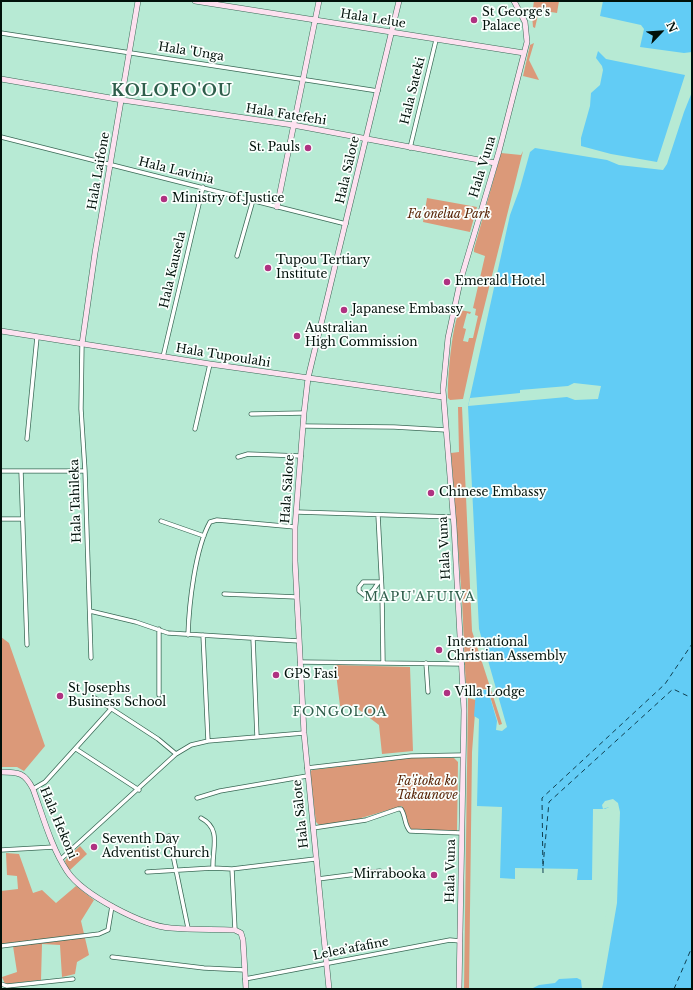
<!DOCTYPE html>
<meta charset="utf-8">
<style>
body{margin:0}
#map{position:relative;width:693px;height:990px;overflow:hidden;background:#b7ead4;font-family:"Libre Baskerville",serif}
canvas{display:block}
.frame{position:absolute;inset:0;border:2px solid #01110a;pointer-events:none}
.north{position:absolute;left:641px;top:12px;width:40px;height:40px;-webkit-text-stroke:3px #fafffd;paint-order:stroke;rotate:65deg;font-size:11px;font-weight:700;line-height:16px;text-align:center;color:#01110a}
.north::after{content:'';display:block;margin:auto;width:14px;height:18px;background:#01110a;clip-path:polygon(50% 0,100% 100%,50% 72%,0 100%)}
</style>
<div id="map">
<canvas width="693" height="990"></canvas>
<div class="frame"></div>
<div class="north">N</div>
</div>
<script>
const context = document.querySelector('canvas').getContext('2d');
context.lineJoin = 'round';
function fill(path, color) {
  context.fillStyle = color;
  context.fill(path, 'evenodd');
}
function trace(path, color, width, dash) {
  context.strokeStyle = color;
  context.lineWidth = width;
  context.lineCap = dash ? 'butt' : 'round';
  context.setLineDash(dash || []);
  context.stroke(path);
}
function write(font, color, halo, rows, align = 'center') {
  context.font = font + ' "Libre Baskerville",serif';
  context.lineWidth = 3.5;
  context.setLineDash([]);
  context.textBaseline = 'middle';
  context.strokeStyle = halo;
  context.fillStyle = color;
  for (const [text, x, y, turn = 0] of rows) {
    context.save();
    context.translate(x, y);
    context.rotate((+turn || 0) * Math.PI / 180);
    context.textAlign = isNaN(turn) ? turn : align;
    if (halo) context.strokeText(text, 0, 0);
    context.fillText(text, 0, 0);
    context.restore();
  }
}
fill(new Path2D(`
 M534,1H559L557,13L539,10L535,28L533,27L532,15Z
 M534,43L529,60L539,80L523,76L530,45Z
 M523,151L475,344L463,399L450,400L448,398C447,381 452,323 460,310L471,312L470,314L467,313L463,328L466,329L463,341L468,342L469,338H473L478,316L475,315L476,309L473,308L485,256L474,252V249L501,153L521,155Z
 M427,198L477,207L470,232L423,222Z
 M458,407H462L472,631L502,724L499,725L488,690L487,689L466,690L462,599L451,453L459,452Z
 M1,637L9,643L45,746L24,771L17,767H1Z
 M335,665L410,667L413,751L382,754L379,725L354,706H340Z
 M468,698L476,700L472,752L469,989H464Z
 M409,758H454L458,762L457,832L412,830L409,827L402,806L351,821L319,825L316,822L310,772L312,770Z
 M80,846L87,854L69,871L65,861L67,858Z
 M6,853L19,854L33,893L42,890L56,903L76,886L94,900L81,921L89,955L77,962L75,974L62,977L60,945L42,944L41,980L5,984L2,977L17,972L13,946L1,947V891L18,889L17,876L7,875Z`), '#db9979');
fill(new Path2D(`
 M603,1H692V52L684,53L640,47L644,29L641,25L600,16Z
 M598,51L606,59L685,75L657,162L611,154L581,146V138L590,106L591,93L600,85L603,70L602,66L596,58Z
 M692,92V989H599L611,907L614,815L611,806L605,809H593L592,880H577L578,869L515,868V879L500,878L502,807L477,806L479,719L474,716L476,690H488L497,721L496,730L502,731L507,727L479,629L468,406L510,215L520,188L530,152L535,148L607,160L619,165L663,170L667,164L684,112Z
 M577,978L581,980L582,989H531L539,985L555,983L559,979Z`), '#62ccf5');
fill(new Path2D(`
 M574,383L601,386L598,399L575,400L567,397L468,406L470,398L520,393V390L568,386Z
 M613,799L618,803L620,812L617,903L603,984L602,988L599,989L598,981L596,979L610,891L612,811L609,807L603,809L602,805L605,801Z`), '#b7ead4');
trace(new Path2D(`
 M543,866L549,802L673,689L692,698
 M543,873L542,798L665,684L692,644
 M674,989L692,947`), '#114051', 1, [5, 4]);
const street = new Path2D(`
 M1,33L378,91
 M1,137L346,224
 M410,148L436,40
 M237,256L253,200
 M82,344L81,409L85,471L91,658
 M163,357L203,187
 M251,414L304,413
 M303,426L394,427L446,430
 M195,429L210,364
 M27,439L37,337
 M238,457L248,454L301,456
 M1,471H85
 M21,471L27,645
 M297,512L453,517
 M378,515L382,591L383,662
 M1,519H22
 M161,521L204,536
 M378,583C374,589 372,594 364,595L359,591V587L363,582H381
 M224,594L297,597
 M90,611L136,622L168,633L299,641
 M159,629V695
 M188,635C189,604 195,549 210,522L217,520L295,527
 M203,635L208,741
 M253,638L257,737
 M300,662L462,664
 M426,663L428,692
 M95,698L158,739L176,754
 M76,749L139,790
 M307,768L411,756L463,755
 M33,789L45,782L111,709
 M197,798L220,791L307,776
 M201,818C222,829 212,848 213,868
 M313,828L366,820L398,809H401C406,816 404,825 410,831L461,833
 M169,836L188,928
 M1,850L54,847
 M61,859L176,754L191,745L208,741L304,733
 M232,869L235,930
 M147,872L213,868L232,869L315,859
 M318,879L380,871
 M1,946L99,934L108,930L112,906
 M112,957L204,968L245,970
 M245,979L450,940L460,941
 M1,984L7,986L73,979`);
const secondary = new Path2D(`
 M195,1L524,53
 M1,79L122,100L293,125L495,163
 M277,207L319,1
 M1,331L210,364L443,397
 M82,344L95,253L138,1
 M1,772C19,772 25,773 33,789C43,816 51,847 67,871C83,895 143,926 171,928C192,930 214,929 235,930L241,933L243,940L246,989
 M329,989L304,733L295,561V527L304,413L308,378L399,1
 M459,989L464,710L454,526L443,390L448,338L460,282L499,151L527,42L525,22L514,1`);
trace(street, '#3a6956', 5);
trace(secondary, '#3a6956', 6);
trace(street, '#fff', 3.5);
trace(secondary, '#fde1f0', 5);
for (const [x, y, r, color] of [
 [474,20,4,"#af3281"],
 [308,148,4,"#af3281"],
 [164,199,4,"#af3281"],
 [268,268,4,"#af3281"],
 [447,282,4,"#af3281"],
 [344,310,4,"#af3281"],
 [297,336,4,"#af3281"],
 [431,493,4,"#af3281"],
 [439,650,4,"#af3281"],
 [276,675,4,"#af3281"],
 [447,693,4,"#af3281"],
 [60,696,4,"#af3281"],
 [94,847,4,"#af3281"],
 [434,875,4,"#af3281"]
]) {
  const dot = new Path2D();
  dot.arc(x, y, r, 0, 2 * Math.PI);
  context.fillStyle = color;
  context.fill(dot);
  trace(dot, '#fafffd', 1.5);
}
write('12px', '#01110a', '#fafffd', [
 ["St George's",482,13],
 ["Palace",482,27],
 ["St. Pauls",300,148,"right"],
 ["Ministry of Justice",172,199],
 ["Tupou Tertiary",276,261],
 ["Institute",276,275],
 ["Emerald Hotel",455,282],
 ["Japanese Embassy",352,310],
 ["Australian",305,329],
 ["High Commission",305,343],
 ["Chinese Embassy",439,493],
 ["International",447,643],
 ["Christian Assembly",447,657],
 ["GPS Fasi",284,675],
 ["St Josephs",68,689],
 ["Business School",68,703],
 ["Villa Lodge",455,693],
 ["Seventh Day",102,840],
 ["Adventist Church",102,854],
 ["Mirrabooka",426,875,"right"]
], 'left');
write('12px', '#01110a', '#fafffd', [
 ["Hala Lelue",373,19,9],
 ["Hala 'Unga",191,52,9],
 ["Hala Sateki",413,91,-76],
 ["Hala Fatefehi",286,115,9],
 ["Hala Vuna",483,167,-73],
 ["Hala Sālote",348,170,-77],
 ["Hala Laifone",99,171,-80],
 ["Hala Lavinia",176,171,14],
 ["Hala Kausela",173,270,-77],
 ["Hala Tupoulahi",223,356,9],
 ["Hala Sālote",288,489,-86],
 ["Hala Tahileka",76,501,-92],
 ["Hala Vuna",445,548,-93],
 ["Hala Sālote",301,814,-96],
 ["Hala Hekoni",58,823,67],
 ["Hala Vuna",451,871,-89],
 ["Lelea’afafine",351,949,-11]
]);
write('italic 12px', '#582507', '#fafffd', [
 ["Fa'onelua Park",449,215],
 ["Fa'itoka ko",427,782],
 ["Takaunove",427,796]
]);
context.letterSpacing = '1px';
write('13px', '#2f5e4b', '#fafffd', [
 ["MAPU'AFUIVA",420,597],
 ["FONGOLOA",340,712]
]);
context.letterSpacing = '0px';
context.letterSpacing = '1px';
write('bold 16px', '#2f5e4b', '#fafffd', [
 ["KOLOFO'OU",172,91]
]);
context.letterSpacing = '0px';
</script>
